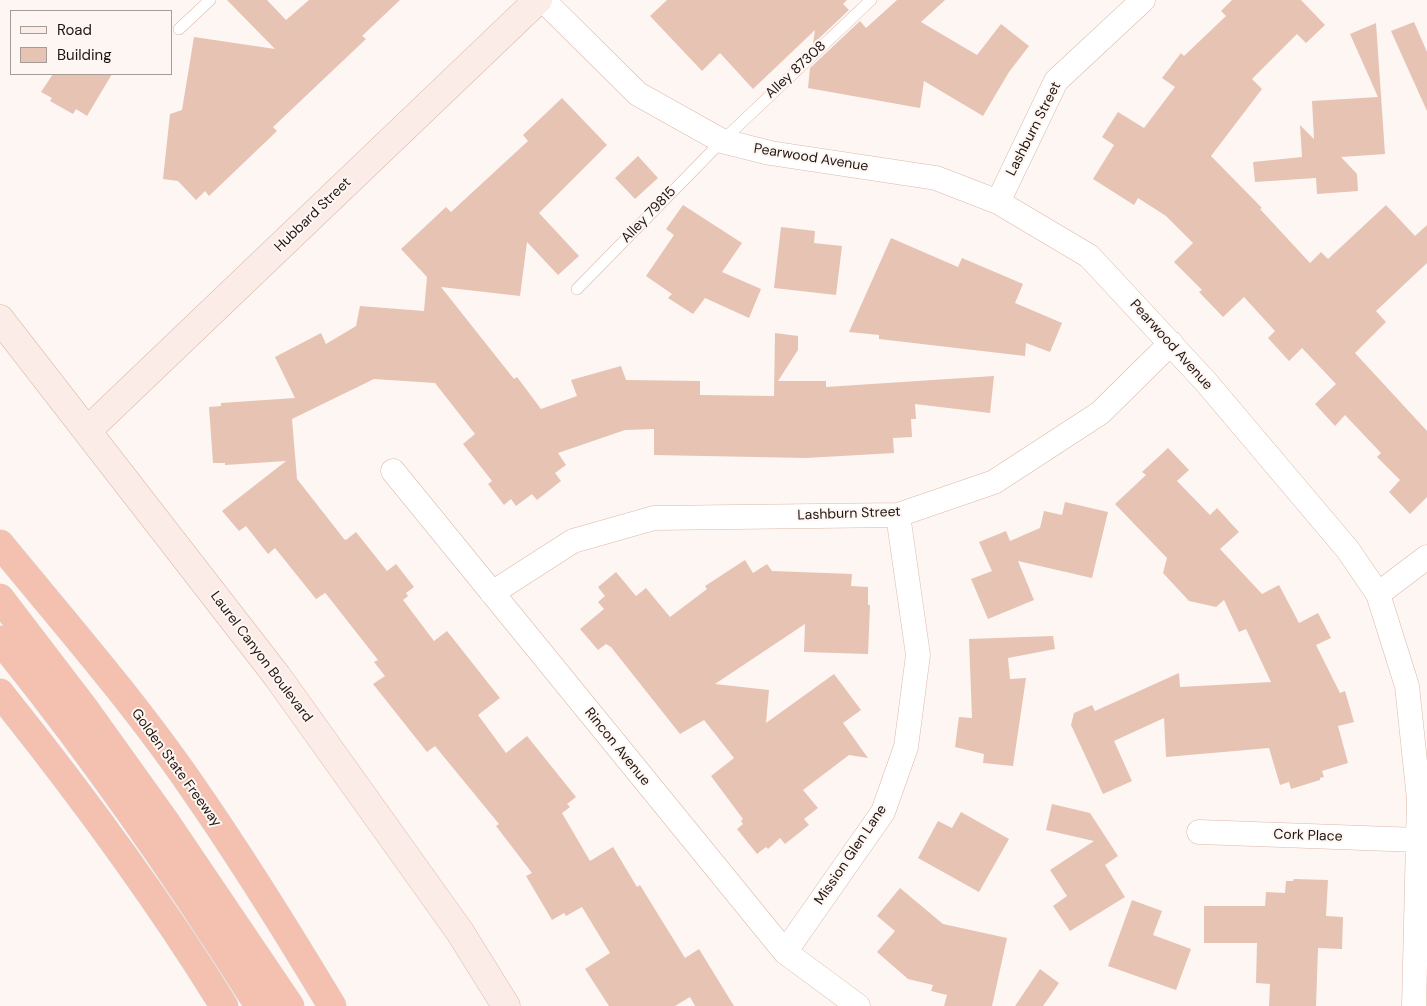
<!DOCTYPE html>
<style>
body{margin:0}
#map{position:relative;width:1427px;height:1006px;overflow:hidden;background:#fdf6f3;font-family:"DM Sans",sans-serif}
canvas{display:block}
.legend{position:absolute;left:10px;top:10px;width:162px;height:65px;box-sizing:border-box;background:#fdf6f3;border:1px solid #a59c98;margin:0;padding:6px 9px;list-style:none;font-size:15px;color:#21150f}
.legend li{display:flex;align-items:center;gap:10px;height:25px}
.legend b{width:25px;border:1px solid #a59c98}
</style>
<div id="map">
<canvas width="1427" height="1006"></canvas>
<ul class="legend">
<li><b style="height:6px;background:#fcece7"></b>Road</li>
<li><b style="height:14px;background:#e7c3b4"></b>Building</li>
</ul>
</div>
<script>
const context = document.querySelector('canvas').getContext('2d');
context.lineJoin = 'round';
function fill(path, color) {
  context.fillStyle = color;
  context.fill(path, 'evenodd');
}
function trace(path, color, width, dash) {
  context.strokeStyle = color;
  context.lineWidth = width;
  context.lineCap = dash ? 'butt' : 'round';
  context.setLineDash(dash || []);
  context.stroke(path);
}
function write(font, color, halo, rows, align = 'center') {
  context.font = font + ' "DM Sans",sans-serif';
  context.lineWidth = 4;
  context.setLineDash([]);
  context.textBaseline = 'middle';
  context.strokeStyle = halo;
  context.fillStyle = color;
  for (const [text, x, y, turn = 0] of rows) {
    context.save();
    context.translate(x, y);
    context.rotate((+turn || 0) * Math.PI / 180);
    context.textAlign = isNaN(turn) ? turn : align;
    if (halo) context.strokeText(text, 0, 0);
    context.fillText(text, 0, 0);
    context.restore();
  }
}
fill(new Path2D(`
 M227,0H267L286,20L309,0H400L362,36L366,39L273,127L277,131L209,196L205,191L196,200L178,181L163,179L170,114L182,110L194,37L275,49Z
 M667,0H847L843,4L849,10L813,44L815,30L753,89L720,53L702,71L650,16Z
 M897,0H945L921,22L977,55L1001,24L1029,46L1009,72L983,116L924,81L920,108L808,88L810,68L860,21L866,28Z
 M1232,0H1301L1325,25L1306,43L1297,34L1252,79L1262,89L1211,156L1262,208L1260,209L1310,263L1321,252L1328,259L1386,205L1415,236L1427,225V263L1376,311L1386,322L1355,353L1427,431V497L1410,514L1389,492L1400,480L1377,457L1381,453L1345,415L1335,426L1315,404L1336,384L1302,348L1289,361L1268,338L1275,331L1244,297L1223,317L1199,292L1202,290L1174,262L1193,243L1166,216L1138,198L1134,205L1093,179L1114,145L1102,137L1118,112L1144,128L1175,87L1162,78L1181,53L1184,56L1226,16L1221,11Z
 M1414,22L1427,52V111L1391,31Z
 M1376,23L1385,154L1341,157L1357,174L1358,191L1317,194L1316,178L1255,182L1253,162L1302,157L1300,125L1314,139L1312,101L1378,97L1350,34Z
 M53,74H112L87,116L76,109L73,114L50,101L52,98L41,92Z
 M562,98L607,145L539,213L579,256L558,275L527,242L520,296L441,287L514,379L517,377L541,409L577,396L571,380L621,366L626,380L700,381V395L774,396L775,333L798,336V350L778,381H826V387L994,376L990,413L915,404L916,419H911L912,437L893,438L894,453L806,458L654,455V429L625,430L558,453L566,465L555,473L561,481L537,500L532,494L516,506L511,499L504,505L488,484L492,481L463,444L475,434L435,383L374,379L292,419L297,479L344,539L346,540L356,532L387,571L396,564L414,587L406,593L408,596L403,600L434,641L447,631L500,698L478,715L506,753L527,736L576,797L567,804L570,807L562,813L590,861L613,847L637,887L640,885L685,958L699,949L734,1006H695L690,997L675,1006H609L585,969L610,953L582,907L566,916L564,913L552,920L526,876L532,873L496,826L499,824L435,746L427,752L373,684L385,676L374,662L378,660L327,595L325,593L316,599L275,548L268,554L246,526L239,531L222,511L286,461L225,465V463H213L209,407L221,406V403L295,398L275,357L321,333L326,344L356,326L360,306L424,311L427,277L401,249L446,207L451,212L528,141L523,135Z
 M638,156L658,178L635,199L615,178Z
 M683,205L742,243L722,272L761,289L749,318L705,298L693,314L668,298L672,294L646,276L674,235L666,229Z
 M781,227L815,231L814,243L842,246L836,295L774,288Z
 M891,238L958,267L962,258L1023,284L1015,303L1062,323L1050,352L1026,343L1025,356L879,339V335L849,332Z
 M1168,448L1189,470L1177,481L1210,515L1217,508L1239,532L1220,549L1262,594L1279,585L1299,623L1318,613L1331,638L1316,645L1340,693L1345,691L1354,722L1338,726L1348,763L1322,771L1324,777L1320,778V780L1291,789L1289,782L1280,785L1269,748L1166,757L1164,718L1114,741L1132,781L1103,794L1071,725L1074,713L1092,705L1095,711L1179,673L1180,687L1271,682L1246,629L1239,632L1224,600L1216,607L1189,601L1163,573L1167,558L1115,504L1146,475L1142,472Z
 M1065,502L1108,512L1092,578L1018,561L1034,600L988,619L971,579L992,571L979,542L1006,531L1010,541L1040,528L1044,511L1062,515Z
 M745,560L753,573L767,564L772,571L852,574L851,586L868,587V605H870L868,654L804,652L805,624L715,684L769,690L766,723L834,674L861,710L843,723L868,758L849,755L803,790L818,808L804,819L809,825L785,844L780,838L768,849L766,847L757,854L737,829L743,824L741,821L743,819L711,776L734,758L704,720L680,734L611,647L606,644L598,650L580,629L604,609L598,602L605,596L598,587L616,572L636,596L646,588L670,617L707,589L705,586Z
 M1053,636L1055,649L1008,658L1010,679L1026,678L1013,766L983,763L984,754L955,747L959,717L972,718L969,639Z
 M1052,804L1090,813L1118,856L1105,865L1125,897L1070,931L1053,906L1067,896L1050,870L1094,841L1046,830Z
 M961,812L1009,839L979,892L918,858L938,821L952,828Z
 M1294,879L1328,880L1326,916L1343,917L1342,949L1318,948L1316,1006H1269L1270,984L1256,983L1257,943H1204V906H1265L1266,892L1285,893L1286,881H1293Z
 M900,888L943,924L1007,938L992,1006H944L947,995L931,991L933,985L908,979L877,952L895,931L877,916Z
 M1132,900L1162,911L1153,935L1191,949L1176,990L1108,966Z
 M1040,969L1059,983L1043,1006H1015Z`), '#e7c3b4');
const lane = new Path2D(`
 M179,29L210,0
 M577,289L722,141L871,0`);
const street = new Path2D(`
 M543,0L638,94L722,141L770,153L936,178L998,202L1089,256L1206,382L1348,550L1378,594L1407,686L1419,799L1414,1006
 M998,202L1056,81L1143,0
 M393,471L785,952L858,1006
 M492,593L573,541L654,518L898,515L994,482L1100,413L1171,343
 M1378,594L1427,557
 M1199,832L1418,840
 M785,952L883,812L906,747L918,655L898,515`);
const secondary = new Path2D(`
 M0,319L277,676L460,932L506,1006
 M87,431L538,0`);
const highway = new Path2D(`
 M0,544C65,623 133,701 191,785C241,857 287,931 332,1006
 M0,598L84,708L167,824L290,1006
 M0,640C94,756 180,880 259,1006
 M0,693C80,793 157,897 224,1006`);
trace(lane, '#dcb8a9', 12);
trace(street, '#dcb8a9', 25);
trace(secondary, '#dcb8a9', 29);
trace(highway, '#d7d5d4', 29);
trace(lane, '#fff', 11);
trace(street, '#fff', 24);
trace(secondary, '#fcece7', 28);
trace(highway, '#f4c0af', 28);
write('14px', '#21150f', '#fdf6f3', [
 ["Alley 87308",796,70,-43],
 ["Lashburn Street",1034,129,-63],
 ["Pearwood Avenue",811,158,9],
 ["Hubbard Street",313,215,-44],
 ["Alley 79815",649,215,-46],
 ["Pearwood Avenue",1171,345,48],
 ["Lashburn Street",849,514,-2],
 ["Laurel Canyon Boulevard",261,657,53],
 ["Rincon Avenue",617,747,51],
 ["Golden State Freeway",176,768,54],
 ["Cork Place",1308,836,2],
 ["Mission Glen Lane",851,855,-56]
]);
</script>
